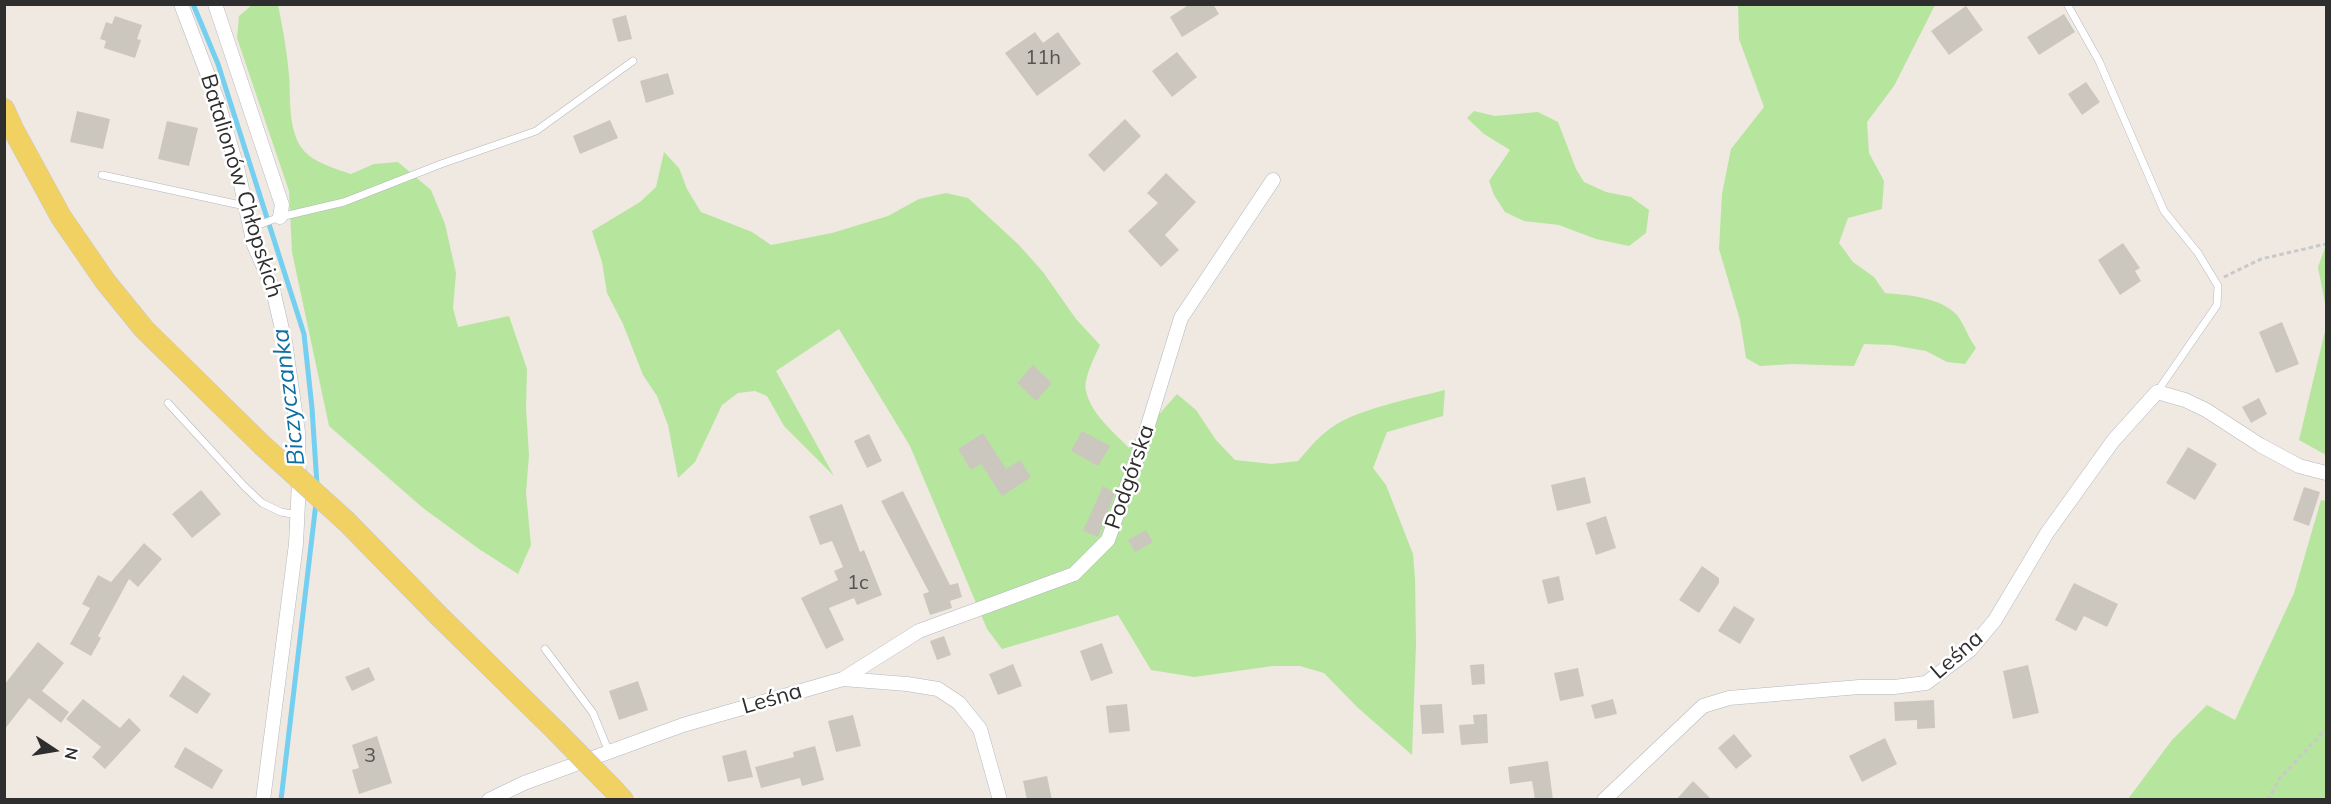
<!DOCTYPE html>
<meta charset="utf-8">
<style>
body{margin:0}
#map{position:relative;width:2331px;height:804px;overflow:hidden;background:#efe9e1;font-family:Mulish,sans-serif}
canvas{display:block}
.frame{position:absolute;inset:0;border:6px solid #2e2e2e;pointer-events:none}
.north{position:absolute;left:24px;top:720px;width:60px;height:60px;-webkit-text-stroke:4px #fff;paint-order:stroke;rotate:102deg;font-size:16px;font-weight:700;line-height:24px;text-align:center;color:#2e2e2e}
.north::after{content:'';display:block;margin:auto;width:21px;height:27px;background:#2e2e2e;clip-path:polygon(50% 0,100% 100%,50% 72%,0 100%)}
</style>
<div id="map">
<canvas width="2331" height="804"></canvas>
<div class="frame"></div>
<div class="north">N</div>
</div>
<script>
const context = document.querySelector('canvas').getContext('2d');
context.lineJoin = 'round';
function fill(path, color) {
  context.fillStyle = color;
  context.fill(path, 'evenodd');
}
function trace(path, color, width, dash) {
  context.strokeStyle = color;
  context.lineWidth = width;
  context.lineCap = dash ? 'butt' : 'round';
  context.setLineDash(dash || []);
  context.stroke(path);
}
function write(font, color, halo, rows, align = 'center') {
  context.font = font + ' Mulish,sans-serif';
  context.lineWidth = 5;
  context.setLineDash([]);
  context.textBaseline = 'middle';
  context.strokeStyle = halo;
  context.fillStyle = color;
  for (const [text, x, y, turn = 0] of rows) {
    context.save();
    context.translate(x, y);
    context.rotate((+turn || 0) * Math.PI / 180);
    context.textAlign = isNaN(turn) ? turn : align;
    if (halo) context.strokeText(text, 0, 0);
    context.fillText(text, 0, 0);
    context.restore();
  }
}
fill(new Path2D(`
 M252,5H278C283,29 287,52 289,75C291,98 287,133 305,152C316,163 336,169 351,174L374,164L398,162L431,190L445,224L456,273L453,308L458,327L509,316L527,369L526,408L529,455L526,493L531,545L518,574L479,549L423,508L329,426L292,252L289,191L237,38L239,16Z
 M1738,5H1935L1894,86L1867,122L1869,153L1884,181L1882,209L1848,218L1839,243L1853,262L1874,277L1885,293C1908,295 1940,297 1957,315C1964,324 1969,339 1976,348L1965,364L1947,362L1926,351L1892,345L1864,344L1854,366L1792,364L1760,366L1746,358L1740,320L1719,249L1722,194L1731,149L1764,107L1739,39Z
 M1474,111L1495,116L1538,112L1558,122L1576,169L1584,182L1606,192L1631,197L1649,210L1646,233L1629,246L1596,239L1559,225L1524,221L1505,212L1494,195L1489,181L1510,150L1484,134L1467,118Z
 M664,152L679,168L687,189L701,212L752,232L771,245L832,233L888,216L919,199L946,193L968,198L1019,245L1043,272L1076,319L1100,345C1095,356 1083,379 1086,391C1091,414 1113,431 1129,448L1177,394L1196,410L1216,440L1235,460L1272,464L1298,461C1307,451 1316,439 1327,431C1351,410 1414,398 1445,390L1443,416L1387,432L1373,468L1386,485L1413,554L1415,578L1416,644L1412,755L1357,707L1324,673L1300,666H1273L1194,677L1151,670L1118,615L1002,649L987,629L910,446L839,329L776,371L834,476L784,426L767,396L755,391L738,393L722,405L695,462L678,478L668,425L657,396L643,375L623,324L607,293L602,262L592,231L640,202L656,187Z
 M2326,245V308L2318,267Z
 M2326,327V455L2299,440Z
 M2321,500L2326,501V799H2128L2172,740L2207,705L2235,720L2294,593Z`), '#b6e59e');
trace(new Path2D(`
 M193,4L218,64L304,334L312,408L317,485
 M281,800L316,503`), '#75cff0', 5);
fill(new Path2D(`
 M1190,4H1213L1219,14L1182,37L1170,17Z
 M1966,6L1983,30L1949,55L1931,31Z
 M2064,14L2075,32L2039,55L2027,37Z
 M626,15L632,39L618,42L612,19Z
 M115,16L142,25L137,39L141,40L135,58L104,48L106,41L100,39L106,22L112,24Z
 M1035,32L1043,43L1058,32L1081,64L1037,96L1005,53Z
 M1177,52L1197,77L1172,97L1152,71Z
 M668,73L674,94L646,103L640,81Z
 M2086,82L2100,102L2082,115L2068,94Z
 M77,111L110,119L103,149L70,142Z
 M1125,119L1141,136L1104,172L1088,155Z
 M610,120L618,138L580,154L573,136Z
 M167,121L198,128L189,166L158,159Z
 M1166,173L1196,202L1165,235L1179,250L1161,267L1128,231L1158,203L1147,193Z
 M2123,243L2140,268L2135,271L2141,281L2120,295L2098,260Z
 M2282,322L2299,364L2276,373L2259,332Z
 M1033,365L1052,383L1036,401L1017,383Z
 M2259,398L2267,414L2251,423L2242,407Z
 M1082,431L1110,446L1098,466L1071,451Z
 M983,433L1006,469L1020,460L1031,477L1002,496L981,464L971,470L958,449Z
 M869,434L882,461L867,468L854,441Z
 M2188,447L2217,464L2195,500L2166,483Z
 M1585,477L1591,503L1557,511L1551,485Z
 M1103,486L1115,493L1098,537L1083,531Z
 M2304,487L2320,492L2309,526L2293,520Z
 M201,490L221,514L192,538L172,514Z
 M903,491L950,585L958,583L962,597L950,601L952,608L930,615L923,594L929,592L881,501Z
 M842,504L860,552L864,550L882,595L857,605L854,598L829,608L844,640L826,649L801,598L838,580L834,571L843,567L832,541L820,545L809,516Z
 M1606,516L1616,548L1596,555L1586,523Z
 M1146,530L1153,542L1135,552L1128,540Z
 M144,543L162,559L138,587L129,579L98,636L101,638L91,656L70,644L90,608L82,604L98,575L111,582Z
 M1702,566L1719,578V583L1699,613L1679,600Z
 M1559,576L1564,600L1548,604L1542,580Z
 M2074,583L2118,604L2107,627L2084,616L2076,631L2055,620Z
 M1734,606L1755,619L1740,644L1718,631Z
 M944,636L951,655L937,660L930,641Z
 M38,642L64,663L42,691L69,712L61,723L29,698L4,730V685Z
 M1102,643L1113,673L1091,681L1080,651Z
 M1013,664L1022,686L998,695L989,674Z
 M1484,664L1485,684L1472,685L1470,665Z
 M2028,665L2039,713L2013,719L2003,671Z
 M369,667L375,680L352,691L345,677Z
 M1578,668L1584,696L1560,701L1554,673Z
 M183,675L211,694L197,714L169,696Z
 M638,681L648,710L619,720L609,691Z
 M83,699L120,728L129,718L141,730L105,769L92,757L101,747L66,719Z
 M1613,699L1617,714L1595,719L1591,705Z
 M1934,700L1935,728L1917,729V720L1895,721L1894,702Z
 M1127,704L1130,731L1109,733L1106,706Z
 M1442,704L1444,733L1422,734L1420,705Z
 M1487,714L1488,743L1461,745L1459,725L1474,724L1473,715Z
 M853,715L861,746L836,752L828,721Z
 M1734,734L1752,756L1736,769L1718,748Z
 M377,736L392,783L359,794L352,770L359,768L352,745Z
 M1885,738L1897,764L1862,782L1849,756Z
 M815,746L824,780L802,786L800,778L761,788L755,767L794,757L793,752Z
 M185,747L223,770L212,789L174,767Z
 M746,750L753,777L728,782L722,756Z
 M1548,761L1553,800H1535L1532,781L1510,784L1508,767Z
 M1047,776L1052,800H1027L1023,781Z
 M1693,781L1712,800H1676Z`), '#cbc7bf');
const service = new Path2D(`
 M2067,4L2099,61L2164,211L2198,253L2218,286L2217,305L2157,392
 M102,175L245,206
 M250,228L280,217L344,202L441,164L536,131L633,61
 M168,403L244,486L262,503L281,512L297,515
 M545,649L593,713L609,752`);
const minor = new Path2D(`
 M181,4L218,102L238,171L254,245L272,286L285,342L298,432L299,482L296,544L263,800
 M215,4L282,205L280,217
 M843,679L919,631L1074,574L1108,540L1145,435L1181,318L1273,180
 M489,800L524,783L683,725L843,679L907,684L938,689L959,703L980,729L1000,800
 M1604,800L1703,706L1729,698L1859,687H1894L1926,683L1970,650L1995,620L2047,533L2113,441L2157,392L2185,400L2206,410L2260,445L2299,466L2326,473`);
const primary = new Path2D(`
 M4,109L13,129L61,217L105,281L144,329L262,445
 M347,522L438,615L556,731
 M611,787L623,800`);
trace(service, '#b4b7c1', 8);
trace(minor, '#b4b7c1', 15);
trace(primary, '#c9c9c9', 22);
trace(new Path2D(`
 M2224,277L2261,259L2326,244
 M2268,800L2280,778L2326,729`), '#c9c9c9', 3, [4.5, 3]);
trace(service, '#fff', 7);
trace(minor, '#fff', 14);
trace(primary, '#f2d163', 21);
const primaryBridge = new Path2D(`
 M262,445L347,522
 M556,731L611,787`);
trace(primaryBridge, '#c9c9c9', 22, []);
trace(primaryBridge, '#f2d163', 21);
write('20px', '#555452', null, [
 ["11h",1043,58],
 ["1c",858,583],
 ["3",370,756]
]);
write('22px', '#2e2e2e', '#fff', [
 ["Batalionów Chłopskich",241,186,73],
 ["Podgórska",1130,477,-71],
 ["Leśna",1957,655,-41],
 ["Leśna",772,699,-16]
]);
write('italic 24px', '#0d6fa3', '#fff', [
 ["Biczyczanka",289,397,-97]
]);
</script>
